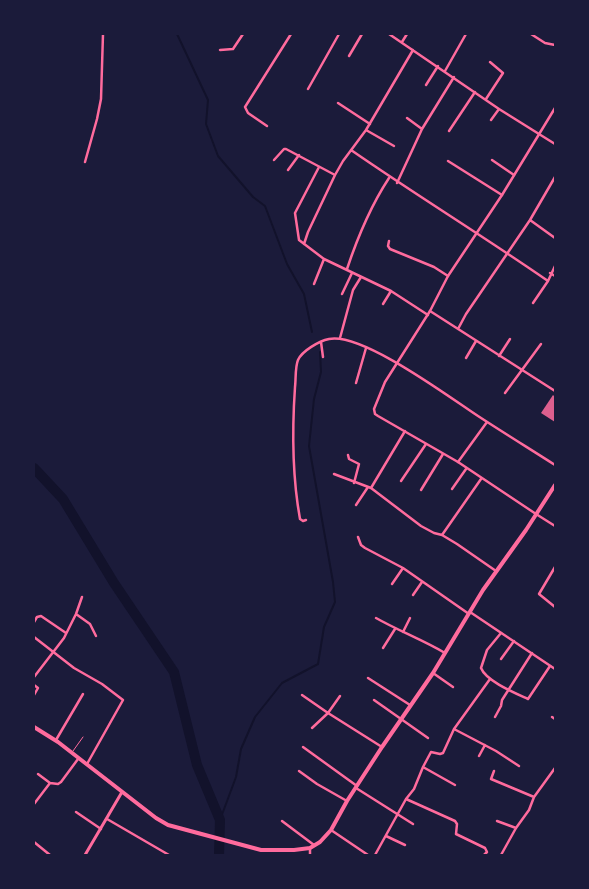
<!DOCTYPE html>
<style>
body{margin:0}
#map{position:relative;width:589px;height:889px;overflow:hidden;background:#1b1b3a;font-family:Bitter,serif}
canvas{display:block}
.frame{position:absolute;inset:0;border:35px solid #1b1b3a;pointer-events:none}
</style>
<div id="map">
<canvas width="589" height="889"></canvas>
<div class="frame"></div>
</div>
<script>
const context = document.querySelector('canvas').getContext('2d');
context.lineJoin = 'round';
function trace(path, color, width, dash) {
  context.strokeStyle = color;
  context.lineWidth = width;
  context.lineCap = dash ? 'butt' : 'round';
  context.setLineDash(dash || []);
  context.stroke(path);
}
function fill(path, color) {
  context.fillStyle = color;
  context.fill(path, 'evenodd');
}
trace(new Path2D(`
 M177,34L208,100L206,124L218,156L253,197L265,206L287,264L304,294L312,332
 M220,820L236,777L241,749L255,717L282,683L318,664L324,627L335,602L333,582L309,446L314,399L321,372L320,352`), '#12122b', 2);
trace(new Path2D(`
 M34,468L63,499L114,583L174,672L197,765L220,820L219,855`), '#12122b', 10);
fill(new Path2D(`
 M553,395L555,397V422L541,413Z`), '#dd5f8e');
trace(new Path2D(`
 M73,751L83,737`), '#ff6b9d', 1);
trace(new Path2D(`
 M389,34L499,109L555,144
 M531,34L545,43L555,45
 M402,42L407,34
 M220,50L233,49L243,34
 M349,56L362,34
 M445,71L466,34
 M426,85L438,66
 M308,89L339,34
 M486,99L503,73L490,62
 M338,103L370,124
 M407,118L422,129
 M491,120L499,109
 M267,126L248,113L245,107L291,34
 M366,130L394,146
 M449,131L475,92
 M351,150C416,195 483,236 548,281
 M274,160L284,149H286L335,175
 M492,160L514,175
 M448,161L502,195
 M85,162L97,119L101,99L103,34
 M319,167L295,213L299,240L324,259L391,291L428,315
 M288,170L299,155
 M397,183L422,129L454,77
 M530,220L555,238
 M389,241L388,246L390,249L434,267L448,276
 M304,244L308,232L335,175L343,161L366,130L413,50
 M347,269C358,236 370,207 389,178
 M550,273L555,276
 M314,284L324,259
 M342,294L352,273
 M533,303L548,281L555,266
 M383,304L391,291
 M430,311L555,391
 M458,329L466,314L530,220L555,177
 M340,338L353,290L361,277
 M321,342L323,357
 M499,356L510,339
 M466,358L476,341
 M356,383L366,348
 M505,393L541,344
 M348,455L349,459L359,464L354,483
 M458,462L487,422
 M334,474L371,488L421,526L434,533L442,535L457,544L496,571
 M401,481L426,444
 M371,488L405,431
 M452,489L466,469
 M421,490L443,454
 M356,505L368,487
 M536,514L555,526
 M306,520L303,521L300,519C292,475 292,431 295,387C296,379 295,367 298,360C302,351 319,341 329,339C362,332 449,397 478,416C504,433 530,449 555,465
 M442,535L481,479
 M358,537L361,545L365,548L403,568L469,614
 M555,567L539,594L555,607
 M392,584L403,568
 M413,595L422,582
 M76,614L90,624L96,636
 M376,618C399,631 423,640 445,653
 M34,622L37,617L41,616L66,633
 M403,632L410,618
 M501,633L487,650L481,668C486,681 515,693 528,699L550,666
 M34,637L74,668L102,684L123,700L87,764
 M383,648L395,629
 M501,659L514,641
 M433,673L453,687
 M34,677L64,638L76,614L82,597
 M368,678L410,705
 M34,685L38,688L34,695
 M302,695L328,713L382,747
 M374,700L428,738
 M495,717L501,706L502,700L532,653
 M552,717L555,719
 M312,728L328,713L340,696
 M454,729L496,751L519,766
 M56,740L83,694
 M303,747L357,786
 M479,756L485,745
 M423,767L431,752L440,754L443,753L454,729L490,679
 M299,771L317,784L347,801
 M494,771L491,779L534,797
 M38,774L50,783L58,784L61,782L78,759
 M356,788L413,824
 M406,799L455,821L457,824L456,834L485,848L487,852L484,855
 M34,804L50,783
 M76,812L101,829
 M107,819L169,855
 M282,821L314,845
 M497,821L516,828
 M331,830L368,855
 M386,836L405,845
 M34,842L50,855
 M310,848V855
 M375,855L406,799L414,789L423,767L455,785
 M501,855L516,828L529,810L534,797L555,768`), '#ff6b9d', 2.5);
trace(new Path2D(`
 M536,514L458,462L378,416L375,414L374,409L385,382L430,311L448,276L502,195L555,108
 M470,612L555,669`), '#ff6b9d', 2.5);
trace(new Path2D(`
 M85,855L122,792`), '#ff6b9d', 3);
trace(new Path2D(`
 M34,727L58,742L156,818L168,825L261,850H294L310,848L320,842L331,830L347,801L382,747L433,673L483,590L526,530L555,485`), '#ff6b9d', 4);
</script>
